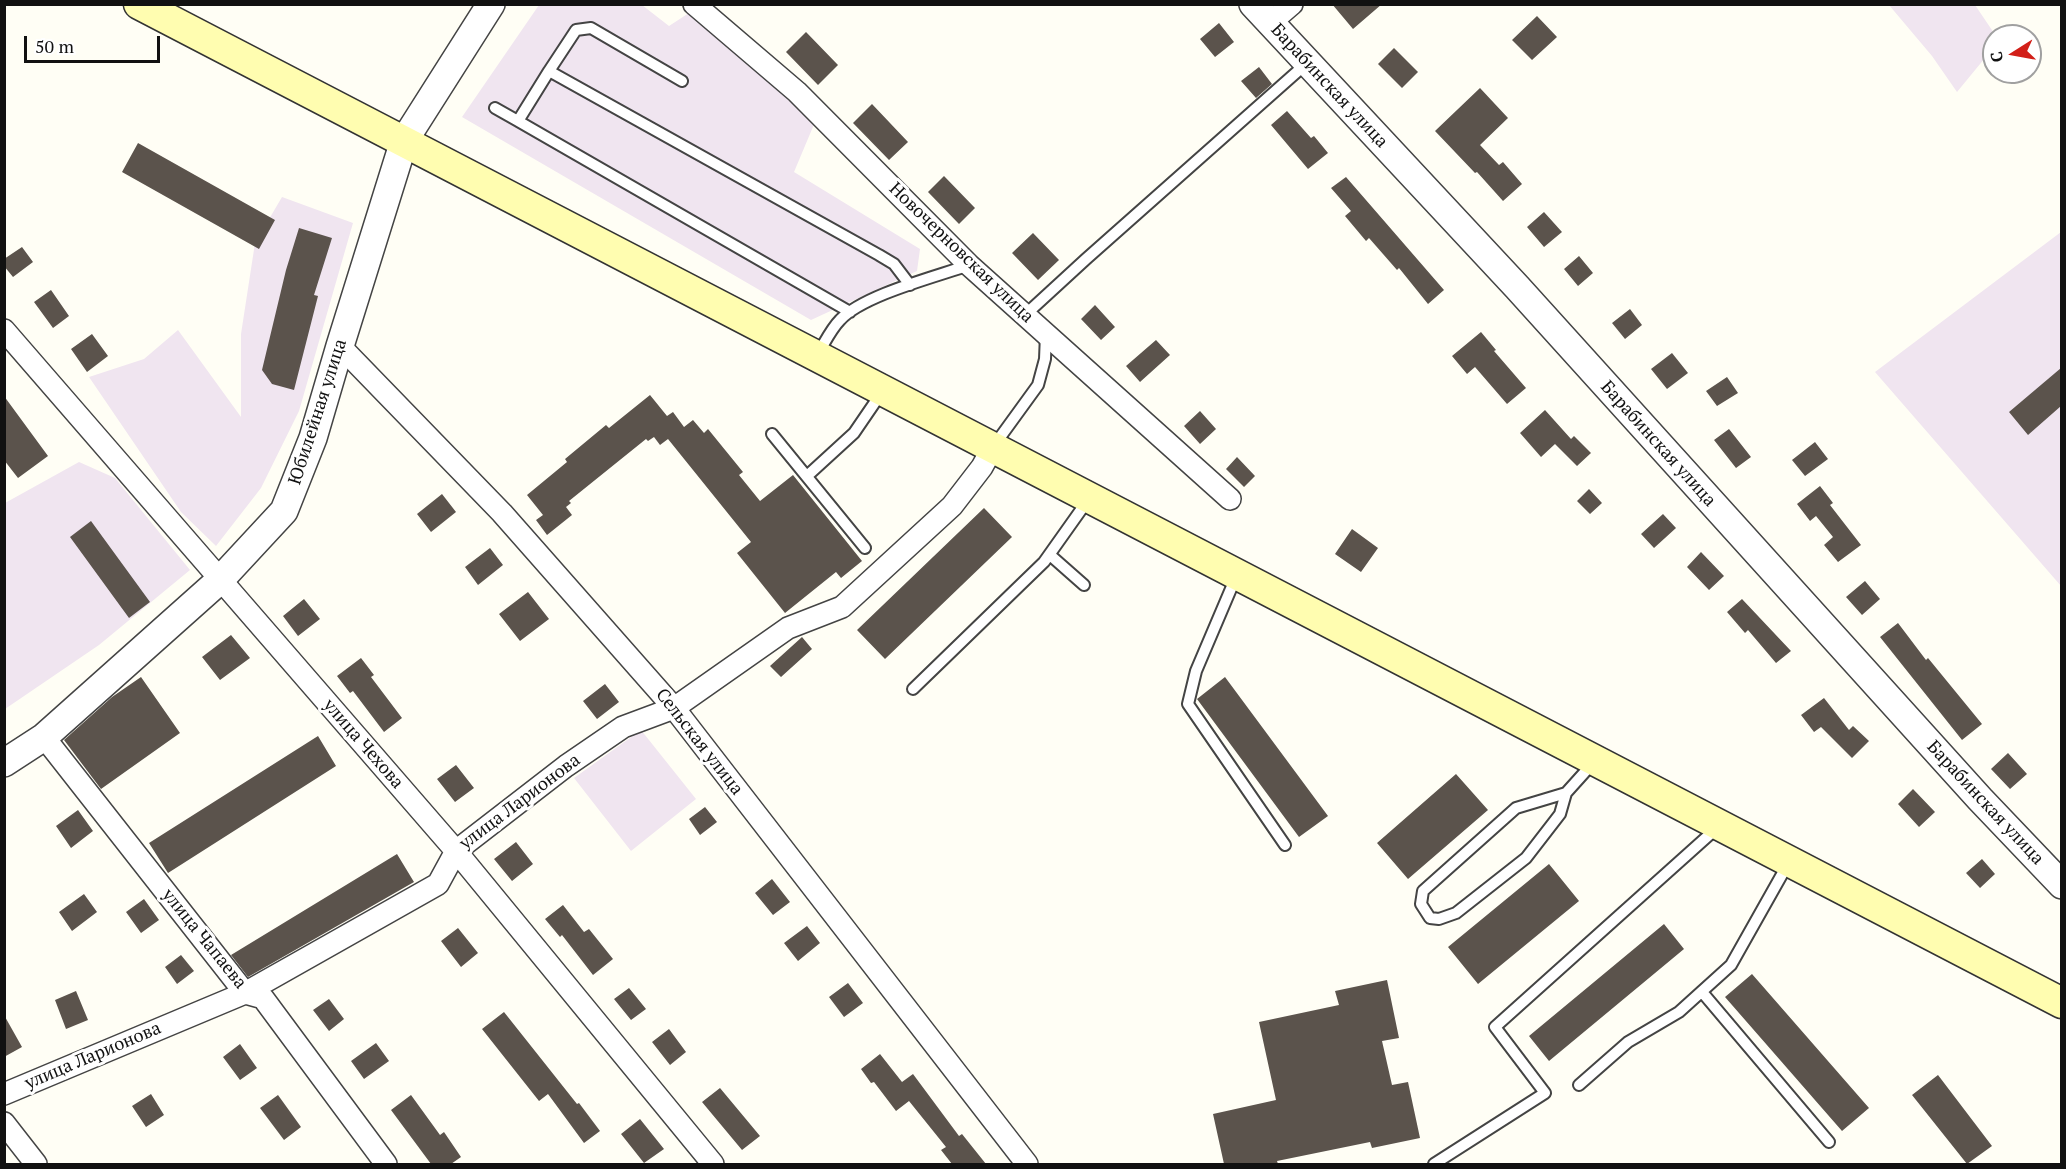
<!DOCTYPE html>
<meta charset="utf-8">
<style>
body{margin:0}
#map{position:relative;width:2066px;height:1169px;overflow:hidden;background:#fffef5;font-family:"PT Serif",serif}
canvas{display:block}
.frame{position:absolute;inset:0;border:6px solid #111;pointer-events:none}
.north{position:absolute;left:1982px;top:24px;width:60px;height:60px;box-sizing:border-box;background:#fff;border:2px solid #a0a0a0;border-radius:50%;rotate:259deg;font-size:16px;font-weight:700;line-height:24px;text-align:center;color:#111}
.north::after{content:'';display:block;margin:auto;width:21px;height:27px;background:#d21f18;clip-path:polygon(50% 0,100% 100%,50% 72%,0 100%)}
.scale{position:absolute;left:24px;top:36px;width:136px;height:27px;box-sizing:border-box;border:3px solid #111;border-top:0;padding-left:8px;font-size:18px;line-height:21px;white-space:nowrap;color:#111;-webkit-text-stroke:4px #fff;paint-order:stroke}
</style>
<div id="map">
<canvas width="2066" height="1169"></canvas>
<div class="frame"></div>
<div class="north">С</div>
<div class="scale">50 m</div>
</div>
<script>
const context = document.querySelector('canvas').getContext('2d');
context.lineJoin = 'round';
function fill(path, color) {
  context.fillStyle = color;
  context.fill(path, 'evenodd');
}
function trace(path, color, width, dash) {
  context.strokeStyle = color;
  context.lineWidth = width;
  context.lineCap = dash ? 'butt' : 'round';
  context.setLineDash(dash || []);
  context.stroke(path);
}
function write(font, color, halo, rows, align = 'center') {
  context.font = font + ' "PT Serif",serif';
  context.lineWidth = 6;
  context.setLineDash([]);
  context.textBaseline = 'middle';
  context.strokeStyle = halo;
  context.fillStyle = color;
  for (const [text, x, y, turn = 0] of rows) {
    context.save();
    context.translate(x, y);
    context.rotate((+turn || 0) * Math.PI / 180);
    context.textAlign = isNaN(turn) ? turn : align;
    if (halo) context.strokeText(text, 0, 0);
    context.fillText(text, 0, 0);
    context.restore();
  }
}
fill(new Path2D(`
 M539,5H642L669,26L692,11L815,122L794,172L920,249L917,271L811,320L462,117Z
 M1889,5H1975L1996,36H1994V47L1957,92L1932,56Z
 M282,197L353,223L299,411L261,488L216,546L181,512L89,377L144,359L178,330L241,417V334L255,243Z
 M2061,232V586L1875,372Z
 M79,462L115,478L190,570L99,645L5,709V503Z
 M641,730L696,799L631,851L574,778Z`), '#f0e5f0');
fill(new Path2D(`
 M1332,4H1382L1353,29Z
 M1537,16L1557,37L1532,60L1512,40Z
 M1219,23L1234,42L1215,57L1200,39Z
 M806,32L838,65L818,85L786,52Z
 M1394,48L1418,72L1402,88L1378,64Z
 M1259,67L1272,84L1256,98L1241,81Z
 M1480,88L1508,118L1480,145L1499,165L1503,162L1522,184L1503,201L1477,172L1475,173L1435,131Z
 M872,104L908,142L889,160L853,123Z
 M1287,111L1311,138L1314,136L1328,153L1308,169L1271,125Z
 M138,143L275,220L259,249L122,172Z
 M944,176L975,208L959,224L928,192Z
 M1346,177L1444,290L1428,304L1399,268L1397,270L1369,238L1366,241L1345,216L1351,211L1331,188Z
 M1544,212L1562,232L1544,247L1527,227Z
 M299,228L332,238L314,295L318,296L294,390L272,384L262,370L286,270Z
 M1033,233L1059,260L1038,280L1012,253Z
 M22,247L33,262L13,277L4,266V259Z
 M1579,256L1593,273L1578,286L1564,269Z
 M51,290L69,316L53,328L34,302Z
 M1095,305L1115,327L1101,340L1081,319Z
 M1630,309L1642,325L1625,339L1612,323Z
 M1481,332L1496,350L1494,351L1526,388L1507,404L1475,367L1467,374L1452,356Z
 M92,334L108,356L87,372L71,349Z
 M1156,340L1170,355L1140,382L1126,366Z
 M1672,353L1688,373L1667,389L1651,369Z
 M2061,368V406L2028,435L2009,412Z
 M1727,377L1738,393L1717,406L1706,391Z
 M650,395L667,416L673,412L684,427L693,420L704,433L708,429L743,472L739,475L760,501L793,475L862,561L841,578L836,572L785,613L737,553L751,542L668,439L660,445L654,437L648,441L646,439L569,501L571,503L566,507L572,515L547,535L536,520L543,515L527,495L567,462L565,459L606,425L609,428Z
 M4,396L48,456L18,478L4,460Z
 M1545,410L1571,439L1574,436L1591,453L1577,466L1555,444L1541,457L1520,433Z
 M1200,411L1216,429L1200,444L1184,426Z
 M1729,429L1751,457L1736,468L1714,440Z
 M1815,442L1828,459L1805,476L1792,460Z
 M1237,457L1255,476L1244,487L1226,469Z
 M1820,486L1833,503L1830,505L1861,545L1838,562L1824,545L1833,537L1816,516L1810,521L1797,504Z
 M1589,489L1602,503L1590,514L1577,501Z
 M442,494L456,512L431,532L417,514Z
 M984,508L1012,537L885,659L857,630Z
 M1663,514L1676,528L1654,548L1641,534Z
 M91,521L150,602L129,618L70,537Z
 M1352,529L1378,548L1361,572L1335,554Z
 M490,548L503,565L478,585L465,567Z
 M1701,552L1724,576L1709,590L1687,567Z
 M1865,581L1880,599L1862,615L1846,597Z
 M528,592L549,619L520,641L499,614Z
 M304,599L320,619L298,636L283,616Z
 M1742,599L1791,651L1776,663L1748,630L1745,633L1727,612Z
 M1898,623L1926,660L1928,658L1982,724L1962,740L1880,637Z
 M231,635L250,658L220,680L202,657Z
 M802,637L812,649L781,677L770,666Z
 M361,658L374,675L371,677L402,718L384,732L353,691L350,693L337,676Z
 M141,677L180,733L101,789L64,740L112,697Z
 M1225,677L1328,816L1299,837L1197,699Z
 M605,684L619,702L597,719L583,701Z
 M1824,698L1849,730L1853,726L1869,741L1852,758L1821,727L1814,732L1801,715Z
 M318,736L336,766L168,873L149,843Z
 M2008,753L2027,774L2010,789L1991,769Z
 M456,765L474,788L455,802L437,779Z
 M1456,774L1488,810L1408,879L1377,843Z
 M1913,789L1935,812L1919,827L1898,804Z
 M705,807L717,822L700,835L689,819Z
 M78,810L93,831L71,848L56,826Z
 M516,842L533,864L512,881L494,859Z
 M397,854L414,882L248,977L231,955Z
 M1982,859L1995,874L1980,888L1966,873Z
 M1549,864L1579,901L1478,984L1448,947Z
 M772,879L790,902L773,915L755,893Z
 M84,894L97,912L72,931L59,912Z
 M144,899L159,920L141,933L126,912Z
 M563,905L584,932L589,929L613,959L593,975L562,935L560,937L545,919Z
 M1664,924L1684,949L1549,1061L1529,1036Z
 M807,926L820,943L798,961L784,943Z
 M458,928L478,953L461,967L441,941Z
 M181,955L194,971L177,984L165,967Z
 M1752,974L1869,1108L1842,1131L1725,997Z
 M1387,980L1399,1038L1382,1041L1392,1085L1408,1082L1420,1138L1372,1148L1370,1142L1277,1161L1278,1164H1224L1213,1114L1276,1100L1259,1022L1339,1005L1335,991Z
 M848,983L863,1003L844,1017L829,997Z
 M629,988L646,1009L631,1020L614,999Z
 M76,991L88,1020L66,1029L55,1000Z
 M329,999L344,1019L329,1031L313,1010Z
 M504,1012L577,1104L579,1103L600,1131L584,1143L548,1094L539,1101L482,1029Z
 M4,1015L22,1047L4,1057Z
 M669,1029L686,1052L670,1065L652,1042Z
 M376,1043L389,1061L364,1079L351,1061Z
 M240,1044L257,1068L240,1080L223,1057Z
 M880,1054L902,1082L913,1074L959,1136L962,1134L986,1164H952L941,1150L946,1147L909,1101L896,1111L874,1082L871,1083L861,1069Z
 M1938,1075L1992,1146L1967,1164L1912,1095Z
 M720,1088L760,1136L742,1150L702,1102Z
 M151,1094L164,1115L146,1127L132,1106Z
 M278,1095L301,1127L284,1140L260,1108Z
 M411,1095L440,1135L444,1132L461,1157L451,1164H431L391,1110Z
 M640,1119L664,1149L644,1163L621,1134Z`), '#5b534c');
const service = new Path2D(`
 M549,71L576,30L591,28L682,81
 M495,108L518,121
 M850,312L518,121L549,71L879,255L894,264L910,285
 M1025,315L1086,259L1307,63
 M817,355C824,344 831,329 840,320C863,295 935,277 969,265
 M772,434L865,548
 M993,447L1038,385L1045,359L1046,334
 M807,476L854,433L882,392
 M1050,555L1084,585
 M1236,577L1196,671L1188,704L1285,845
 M913,689L1044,562L1088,500
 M1566,793L1516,808L1423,891L1421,904L1430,918L1439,919L1456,913L1526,858L1560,814L1566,793L1593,763
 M1702,992L1829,1142
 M1579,1085L1628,1042L1679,1012L1731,965L1789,862
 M1434,1164L1545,1093L1495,1027L1718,827`);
const minor = new Path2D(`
 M694,4L797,92L969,265L1230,499
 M1270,23L1292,4
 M4,330L456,851L713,1164
 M340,346L502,513L674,708L1027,1164
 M44,737L245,993L263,998L386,1164
 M4,1094L245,993L438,884L456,851L566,766L623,727L674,708L788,628L842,607L952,506L982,467L993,447
 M4,1123L36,1164`);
const tertiary = new Path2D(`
 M1253,4L1517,287L1980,799L2062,885
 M4,763L44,737L220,580L284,511L313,438L340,346L404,141L491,4`);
const secondary = new Path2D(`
 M139,4L2062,1003`);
trace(service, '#444', 14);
trace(minor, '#444', 24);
trace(tertiary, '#444', 30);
trace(secondary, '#333', 33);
trace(service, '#fff', 10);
trace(minor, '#fff', 21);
trace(tertiary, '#fff', 27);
trace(secondary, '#fffdb0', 30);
write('18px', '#111', '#fff', [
 ["Барабинская улица",1329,86,47],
 ["Новочерновская улица",961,253,44],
 ["Юбилейная улица",318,412,-72],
 ["Барабинская улица",1658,444,48],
 ["Сельская улица",699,742,52],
 ["улица Чехова",363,744,49],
 ["улица Ларионова",520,802,-37],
 ["Барабинская улица",1985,803,47],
 ["улица Чапаева",204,939,51],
 ["улица Ларионова",93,1056,-23]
]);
</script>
